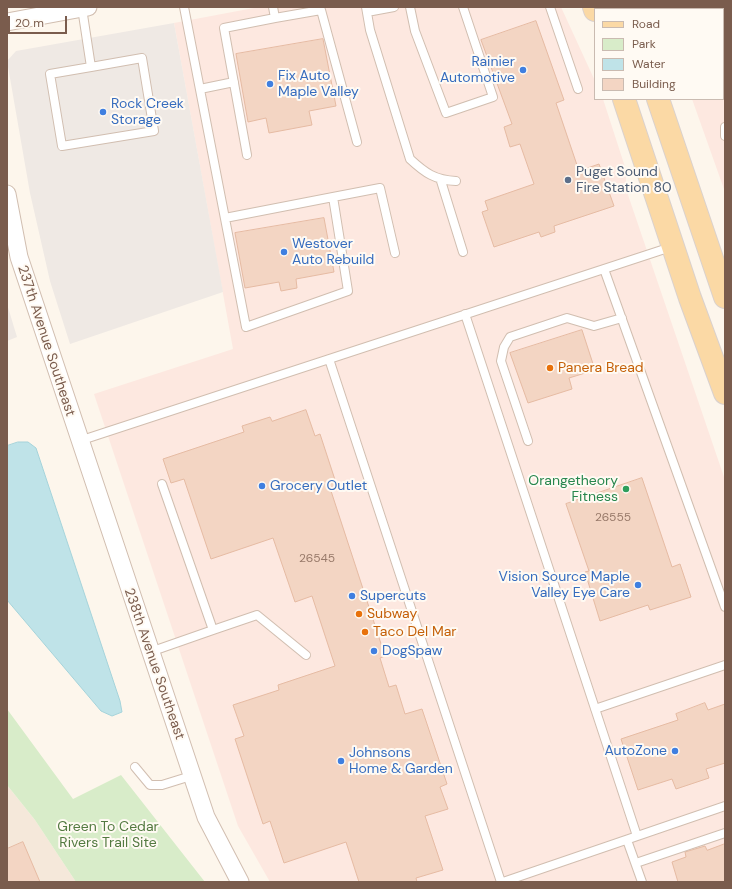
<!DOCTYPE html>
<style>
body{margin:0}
#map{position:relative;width:732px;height:889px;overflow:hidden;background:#fdf6ec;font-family:"DM Sans",sans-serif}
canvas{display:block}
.frame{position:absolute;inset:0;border:8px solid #7a5c4d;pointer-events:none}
.legend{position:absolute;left:594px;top:8px;width:130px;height:92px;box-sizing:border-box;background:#fffaf3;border:1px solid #cabbb1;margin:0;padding:5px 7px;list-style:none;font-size:12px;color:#7a5c4d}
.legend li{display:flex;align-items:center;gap:8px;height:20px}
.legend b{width:20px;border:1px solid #cabbb1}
.scale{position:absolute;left:8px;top:16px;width:59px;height:18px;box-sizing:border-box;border:2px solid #7a5c4d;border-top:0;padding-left:5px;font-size:12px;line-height:14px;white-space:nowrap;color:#7a5c4d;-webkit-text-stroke:3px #fffaf3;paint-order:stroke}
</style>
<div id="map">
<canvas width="732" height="889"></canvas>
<div class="frame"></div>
<ul class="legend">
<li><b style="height:5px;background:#fbd9a5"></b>Road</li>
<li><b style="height:11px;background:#d8ecc9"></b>Park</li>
<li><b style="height:11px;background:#bfe3e8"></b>Water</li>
<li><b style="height:11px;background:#f3d5c3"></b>Building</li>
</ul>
<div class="scale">20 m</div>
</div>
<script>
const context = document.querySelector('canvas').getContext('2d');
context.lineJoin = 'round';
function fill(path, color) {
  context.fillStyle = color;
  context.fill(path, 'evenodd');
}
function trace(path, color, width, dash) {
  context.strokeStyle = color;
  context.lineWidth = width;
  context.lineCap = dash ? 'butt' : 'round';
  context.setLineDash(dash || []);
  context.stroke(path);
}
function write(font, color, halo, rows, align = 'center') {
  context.font = font + ' "DM Sans",sans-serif';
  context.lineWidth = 4;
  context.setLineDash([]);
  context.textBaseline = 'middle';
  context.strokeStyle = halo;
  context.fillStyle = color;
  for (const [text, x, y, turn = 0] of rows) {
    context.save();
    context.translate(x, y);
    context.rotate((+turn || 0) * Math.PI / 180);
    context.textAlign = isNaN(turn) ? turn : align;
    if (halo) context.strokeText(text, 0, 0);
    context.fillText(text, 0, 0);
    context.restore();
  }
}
fill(new Path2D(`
 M7,785L35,820L76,882H7Z`), '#f5e8da');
fill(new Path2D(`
 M259,7H561L595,81V99H603L626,170V189L725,480V882H270L238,826L94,394L233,349L174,23Z
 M660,7H725V192L692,99H723V9H660Z`), '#fde8e0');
fill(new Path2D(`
 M174,23L223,292L70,344L50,281L30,193L7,61L16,51Z
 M7,304L17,337L7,341Z`), '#efe9e4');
fill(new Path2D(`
 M7,709L73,799L121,775L205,882H76L35,820L7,785Z`), '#d8ecc9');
const water = new Path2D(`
 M18,442H28L36,448L120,701L122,712L112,716L101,711L7,600V446Z`);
fill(water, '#bfe3e8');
trace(water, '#a5d3da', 1);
const building = new Path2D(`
 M536,21L564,100L556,103L579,171L599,164L614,206L554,226L555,232L541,237L539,232L494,247L482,212L488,210L485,201L534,184L520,144L510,147L504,127L512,124L481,40Z
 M323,39L336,106L309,111L312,125L269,133L266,118L248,122L236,54Z
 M324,218L334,272L296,279L297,288L281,291L279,282L245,288L235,233Z
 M582,330L595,370L569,378L572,389L528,403L510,353Z
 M306,410L315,436L320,434L338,489L331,491L385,656L380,658L389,687L396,685L405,714L422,709L447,784L440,787L448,809L425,816L443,870L416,878L417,882H359L346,842L284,863L270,821L263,824L235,739L244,736L233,705L279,690L278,685L335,666L312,596L295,602L273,538L211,559L184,479L171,483L163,459L244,432L242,426L270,417L272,421Z
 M642,478L672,567L680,564L691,597L650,610L648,605L600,621L585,572L589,571L566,504Z
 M705,703L708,710L725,704V763L706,769L709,778L676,789L672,779L638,790L621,739L678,720L676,714Z
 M23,842L40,882H7V849Z
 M725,844V882H678L672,862L686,857L685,852L705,846L707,850Z`);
fill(building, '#f3d5c3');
trace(building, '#e6bba3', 1);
const lane = new Path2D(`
 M184,7L246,327L348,291L333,197L225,218
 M366,7L370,30L410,159C425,173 435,180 456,181
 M410,7L415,31L446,113L493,97L463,7
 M550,7L578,89
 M82,8L91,67L50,74L62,146L154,131L142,58L91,67
 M367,12L394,7
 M275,18L321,10L357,142
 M200,89L234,82
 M725,127V136
 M247,155L224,28L275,18L273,7
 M441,181L463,252
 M333,197L380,188L395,253
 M604,269L725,607
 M465,314L637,836
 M329,359L501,882
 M79,441L671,247
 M528,441L501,361L504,347L510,337L567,318L594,326L622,318
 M213,630L257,615L306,655
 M150,652L213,630L162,484
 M595,709L725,665
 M135,767L150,785H162L191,776
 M627,840L642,882
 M636,863L725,833
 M503,882L725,806`);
const street = new Path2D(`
 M7,22L88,7
 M7,194L19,257L206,817L240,882`);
const primary = new Path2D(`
 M594,7L595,10
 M627,7L628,9
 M624,99L690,298L725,393
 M658,99L725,297`);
trace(lane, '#d1beb0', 10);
trace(street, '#d1beb0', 19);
trace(primary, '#dad1cd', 24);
trace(lane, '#fff', 8);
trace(street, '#fff', 17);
trace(primary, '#fbd9a5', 22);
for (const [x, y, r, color] of [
 [523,70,4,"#3f7fe0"],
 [270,84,4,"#3f7fe0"],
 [103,112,4,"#3f7fe0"],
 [568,180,4,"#5c6f8a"],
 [284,252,4,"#3f7fe0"],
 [550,368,4,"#e8710a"],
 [262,486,4,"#3f7fe0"],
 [626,489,4,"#2e9e5b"],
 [638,585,4,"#3f7fe0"],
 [352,596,4,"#3f7fe0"],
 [359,614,4,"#e8710a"],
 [365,632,4,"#e8710a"],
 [374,651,4,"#3f7fe0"],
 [675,751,4,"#3f7fe0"],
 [341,761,4,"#3f7fe0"]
]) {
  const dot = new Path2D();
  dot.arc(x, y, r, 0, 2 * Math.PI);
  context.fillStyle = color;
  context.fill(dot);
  trace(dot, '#fffaf3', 1.5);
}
write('12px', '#987a6a', null, [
 ["26555",613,518],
 ["26545",317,559]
]);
write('14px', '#366cbe', '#fffaf3', [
 ["Rainier",515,62,"right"],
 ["Automotive",515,78,"right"],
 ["Fix Auto",278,76],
 ["Maple Valley",278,92],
 ["Rock Creek",111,104],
 ["Storage",111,120],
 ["Westover",292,244],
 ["Auto Rebuild",292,260],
 ["Grocery Outlet",270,486],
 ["Vision Source Maple",630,577,"right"],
 ["Valley Eye Care",630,593,"right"],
 ["Supercuts",360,596],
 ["DogSpaw",382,651],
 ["AutoZone",667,751,"right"],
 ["Johnsons",349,753],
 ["Home & Garden",349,769]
], 'left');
write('14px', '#4e5e75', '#fffaf3', [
 ["Puget Sound",576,172],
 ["Fire Station 80",576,188]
], 'left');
write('14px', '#7a5c4d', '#fffaf3', [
 ["237th Avenue Southeast",46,341,72],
 ["238th Avenue Southeast",154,664,71]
]);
write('14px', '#c56008', '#fffaf3', [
 ["Panera Bread",558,368],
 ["Subway",367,614],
 ["Taco Del Mar",373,632]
], 'left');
write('14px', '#27864d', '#fffaf3', [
 ["Orangetheory",618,481],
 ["Fitness",618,497]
], 'right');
write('14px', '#537a41', '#fffaf3', [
 ["Green To Cedar",108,827],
 ["Rivers Trail Site",108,843]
]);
</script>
